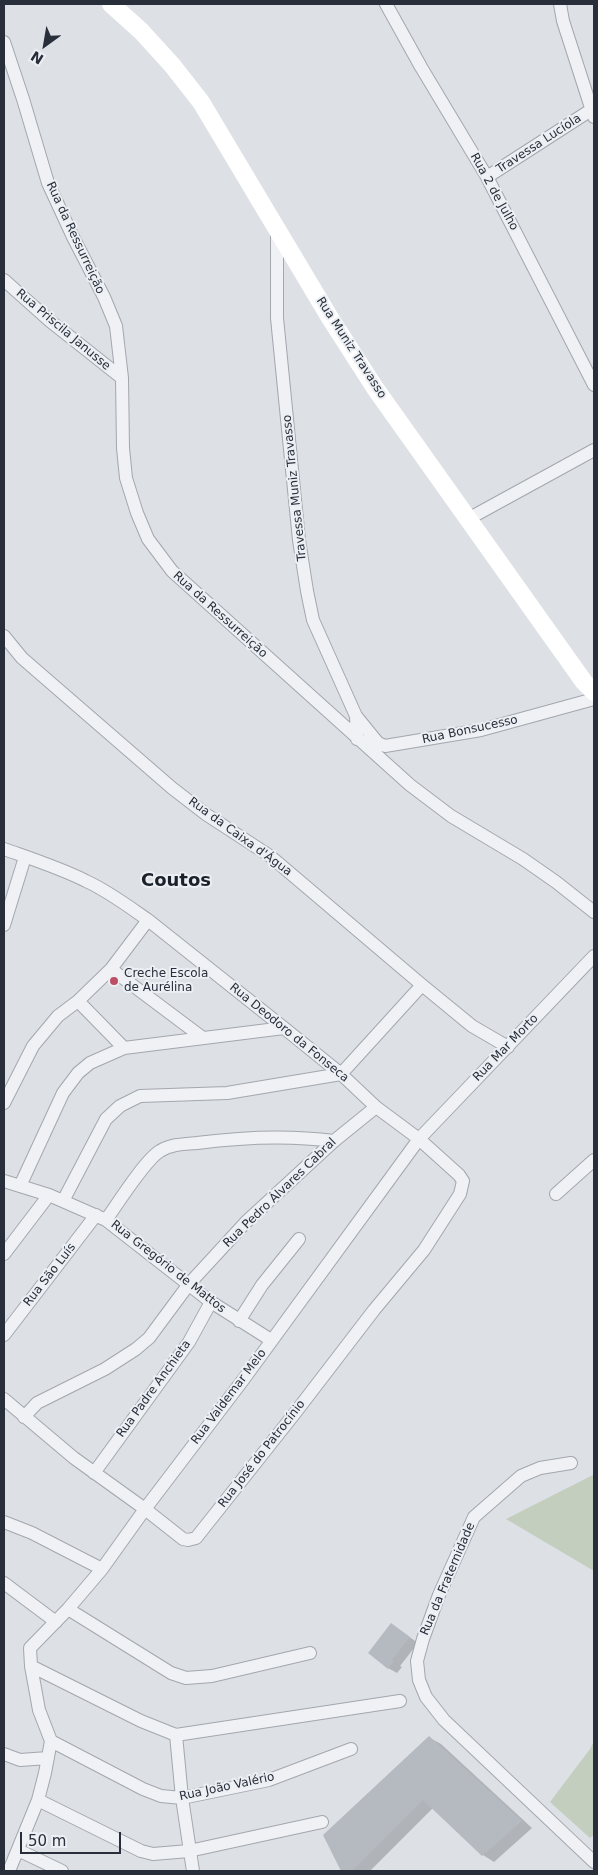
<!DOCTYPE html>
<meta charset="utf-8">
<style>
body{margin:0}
#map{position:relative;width:598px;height:1875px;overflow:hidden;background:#dde0e5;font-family:"DejaVu Sans",sans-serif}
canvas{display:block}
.frame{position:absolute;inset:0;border:5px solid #282f3a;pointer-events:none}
.north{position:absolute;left:20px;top:20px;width:50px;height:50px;-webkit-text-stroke:4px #eceff3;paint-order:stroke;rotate:212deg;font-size:14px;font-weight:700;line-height:20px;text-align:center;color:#282f3a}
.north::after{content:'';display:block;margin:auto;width:18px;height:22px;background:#282f3a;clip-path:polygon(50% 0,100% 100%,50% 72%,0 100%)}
.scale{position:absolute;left:20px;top:1832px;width:101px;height:22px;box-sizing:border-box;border:2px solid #282f3a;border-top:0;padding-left:6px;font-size:15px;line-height:18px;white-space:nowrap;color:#282f3a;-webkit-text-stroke:4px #eceff3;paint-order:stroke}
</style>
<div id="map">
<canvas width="598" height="1875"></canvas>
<div class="frame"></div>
<div class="north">N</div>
<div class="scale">50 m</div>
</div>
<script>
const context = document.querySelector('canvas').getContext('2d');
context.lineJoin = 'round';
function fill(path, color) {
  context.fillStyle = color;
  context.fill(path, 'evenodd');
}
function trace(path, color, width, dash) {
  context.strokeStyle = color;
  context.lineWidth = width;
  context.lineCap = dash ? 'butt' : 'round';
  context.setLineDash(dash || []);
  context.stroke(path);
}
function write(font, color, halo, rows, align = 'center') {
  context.font = font + ' "DejaVu Sans",sans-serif';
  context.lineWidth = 4;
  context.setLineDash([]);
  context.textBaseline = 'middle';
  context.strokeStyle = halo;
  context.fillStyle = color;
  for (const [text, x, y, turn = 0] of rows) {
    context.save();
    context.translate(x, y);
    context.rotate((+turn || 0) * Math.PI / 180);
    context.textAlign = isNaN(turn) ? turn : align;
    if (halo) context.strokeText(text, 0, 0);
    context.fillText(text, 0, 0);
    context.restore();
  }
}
fill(new Path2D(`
 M593,1475L594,1571L506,1519Z
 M594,1741V1835L590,1838L550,1802L590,1749Z`), '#c3cebf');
fill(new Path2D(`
 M391,1624L418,1643L400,1666L402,1667L397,1673L388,1668Z
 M430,1738L441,1744L532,1828L494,1862L483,1855L433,1808L370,1871H342L325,1835Z`), '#0003');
fill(new Path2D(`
 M391,1623L410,1637L392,1660L394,1661L388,1669L368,1653Z
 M429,1736L522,1821L482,1856L423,1800L352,1871H341L323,1835Z`), '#b5bac1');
const street = new Path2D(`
 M386,4L421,67L487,177L594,385
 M560,4L563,21L594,117
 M4,42L23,99L48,183L73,237L104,297L116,326L122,378L123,448L126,478L137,513L148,539L172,571L410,785L451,816L523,859L556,882L594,912
 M487,177L591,110
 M277,230V318L299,540L307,591L313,620L356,716L357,739
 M4,280L50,321L122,378
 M468,519L594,450
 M4,636L22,658L172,788L207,815L270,856L422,985L472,1026L508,1047
 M356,716L378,743L385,746L481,730L594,699
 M4,849C32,859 60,868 86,881C108,891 128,906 148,920L284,1028L341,1074L376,1107L419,1139L459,1175L463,1181L460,1194L424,1250L374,1310L295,1413L196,1538L188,1540L183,1539L145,1509L74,1458L4,1399
 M4,925L25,857
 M111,969L203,1038
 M78,1001L124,1048
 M4,1103L33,1046L58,1016L78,1001L111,969L148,920
 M4,1181L49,1195L106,1220L211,1302L271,1340
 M20,1186L63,1093L78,1073L90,1063L124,1048L284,1028
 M556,1194L594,1160
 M63,1201L106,1119L120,1106L140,1096L227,1093L341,1074L422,985
 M106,1220C118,1203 145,1160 160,1151C171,1144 185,1144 197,1143C243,1137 289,1135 334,1141
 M4,1254L49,1195
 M239,1321L262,1285L299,1239
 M4,1335L96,1215
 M24,1417L37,1403L105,1369L136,1349L149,1338L189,1284L246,1222L334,1141L376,1107
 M571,1463L540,1468L521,1476L474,1517L439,1595L423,1639L417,1661L419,1680L426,1697L444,1720L594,1862
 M94,1473L189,1342L211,1302
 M4,1522L32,1533L102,1569
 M4,1583L56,1622
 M68,1609L171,1673L186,1678L212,1676L310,1653
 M31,1666L141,1721L176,1735L400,1701
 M176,1735L182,1798L193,1871
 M51,1741L143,1789L161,1796L182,1798L269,1780L351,1749
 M4,1754L20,1760L48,1758
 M38,1800L141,1851L153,1854L189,1851L322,1822
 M18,1850L62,1871
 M9,1871L38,1800L45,1773L51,1741L39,1710L31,1666L30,1648L68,1609L102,1569L145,1509L243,1380L419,1139L594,956`);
trace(street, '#a3a7ae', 14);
trace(street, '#eff1f4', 12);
trace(new Path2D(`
 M111,4L141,31L172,65L201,102L330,318L375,388L584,682L594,692`), '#fff', 18);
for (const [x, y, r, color] of [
 [114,981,5,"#bd4f64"]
]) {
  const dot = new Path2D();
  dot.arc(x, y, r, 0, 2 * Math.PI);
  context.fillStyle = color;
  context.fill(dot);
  trace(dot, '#eceff3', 2);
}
write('12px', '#282f3a', '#eceff3', [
 ["Travessa Lucíola",539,144,-33],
 ["Rua 2 de Julho",494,192,61],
 ["Rua da Ressurreição",75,238,65],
 ["Rua Priscila Janusse",63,330,40],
 ["Rua Muniz Travasso",351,348,57],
 ["Travessa Muniz Travasso",295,488,-96],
 ["Rua da Ressurreição",220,615,42],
 ["Rua Bonsucesso",470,730,-12],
 ["Rua da Caixa d'Água",240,837,36],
 ["Rua Deodoro da Fonseca",289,1033,39],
 ["Rua Mar Morto",506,1048,-46],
 ["Rua Pedro Álvares Cabral",280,1193,-44],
 ["Rua Gregório de Mattos",168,1267,38],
 ["Rua São Luís",50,1275,-52],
 ["Rua Padre Anchieta",154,1389,-54],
 ["Rua Valdemar Melo",229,1397,-53],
 ["Rua José do Patrocínio",262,1454,-52],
 ["Rua da Fraternidade",448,1579,-67],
 ["Rua João Valério",227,1787,-12]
]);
write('12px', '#282f3a', '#eceff3', [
 ["Creche Escola",124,974],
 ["de Aurélina",124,988]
], 'left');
write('bold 18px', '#1b212a', '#eceff3', [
 ["Coutos",176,881]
]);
</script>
